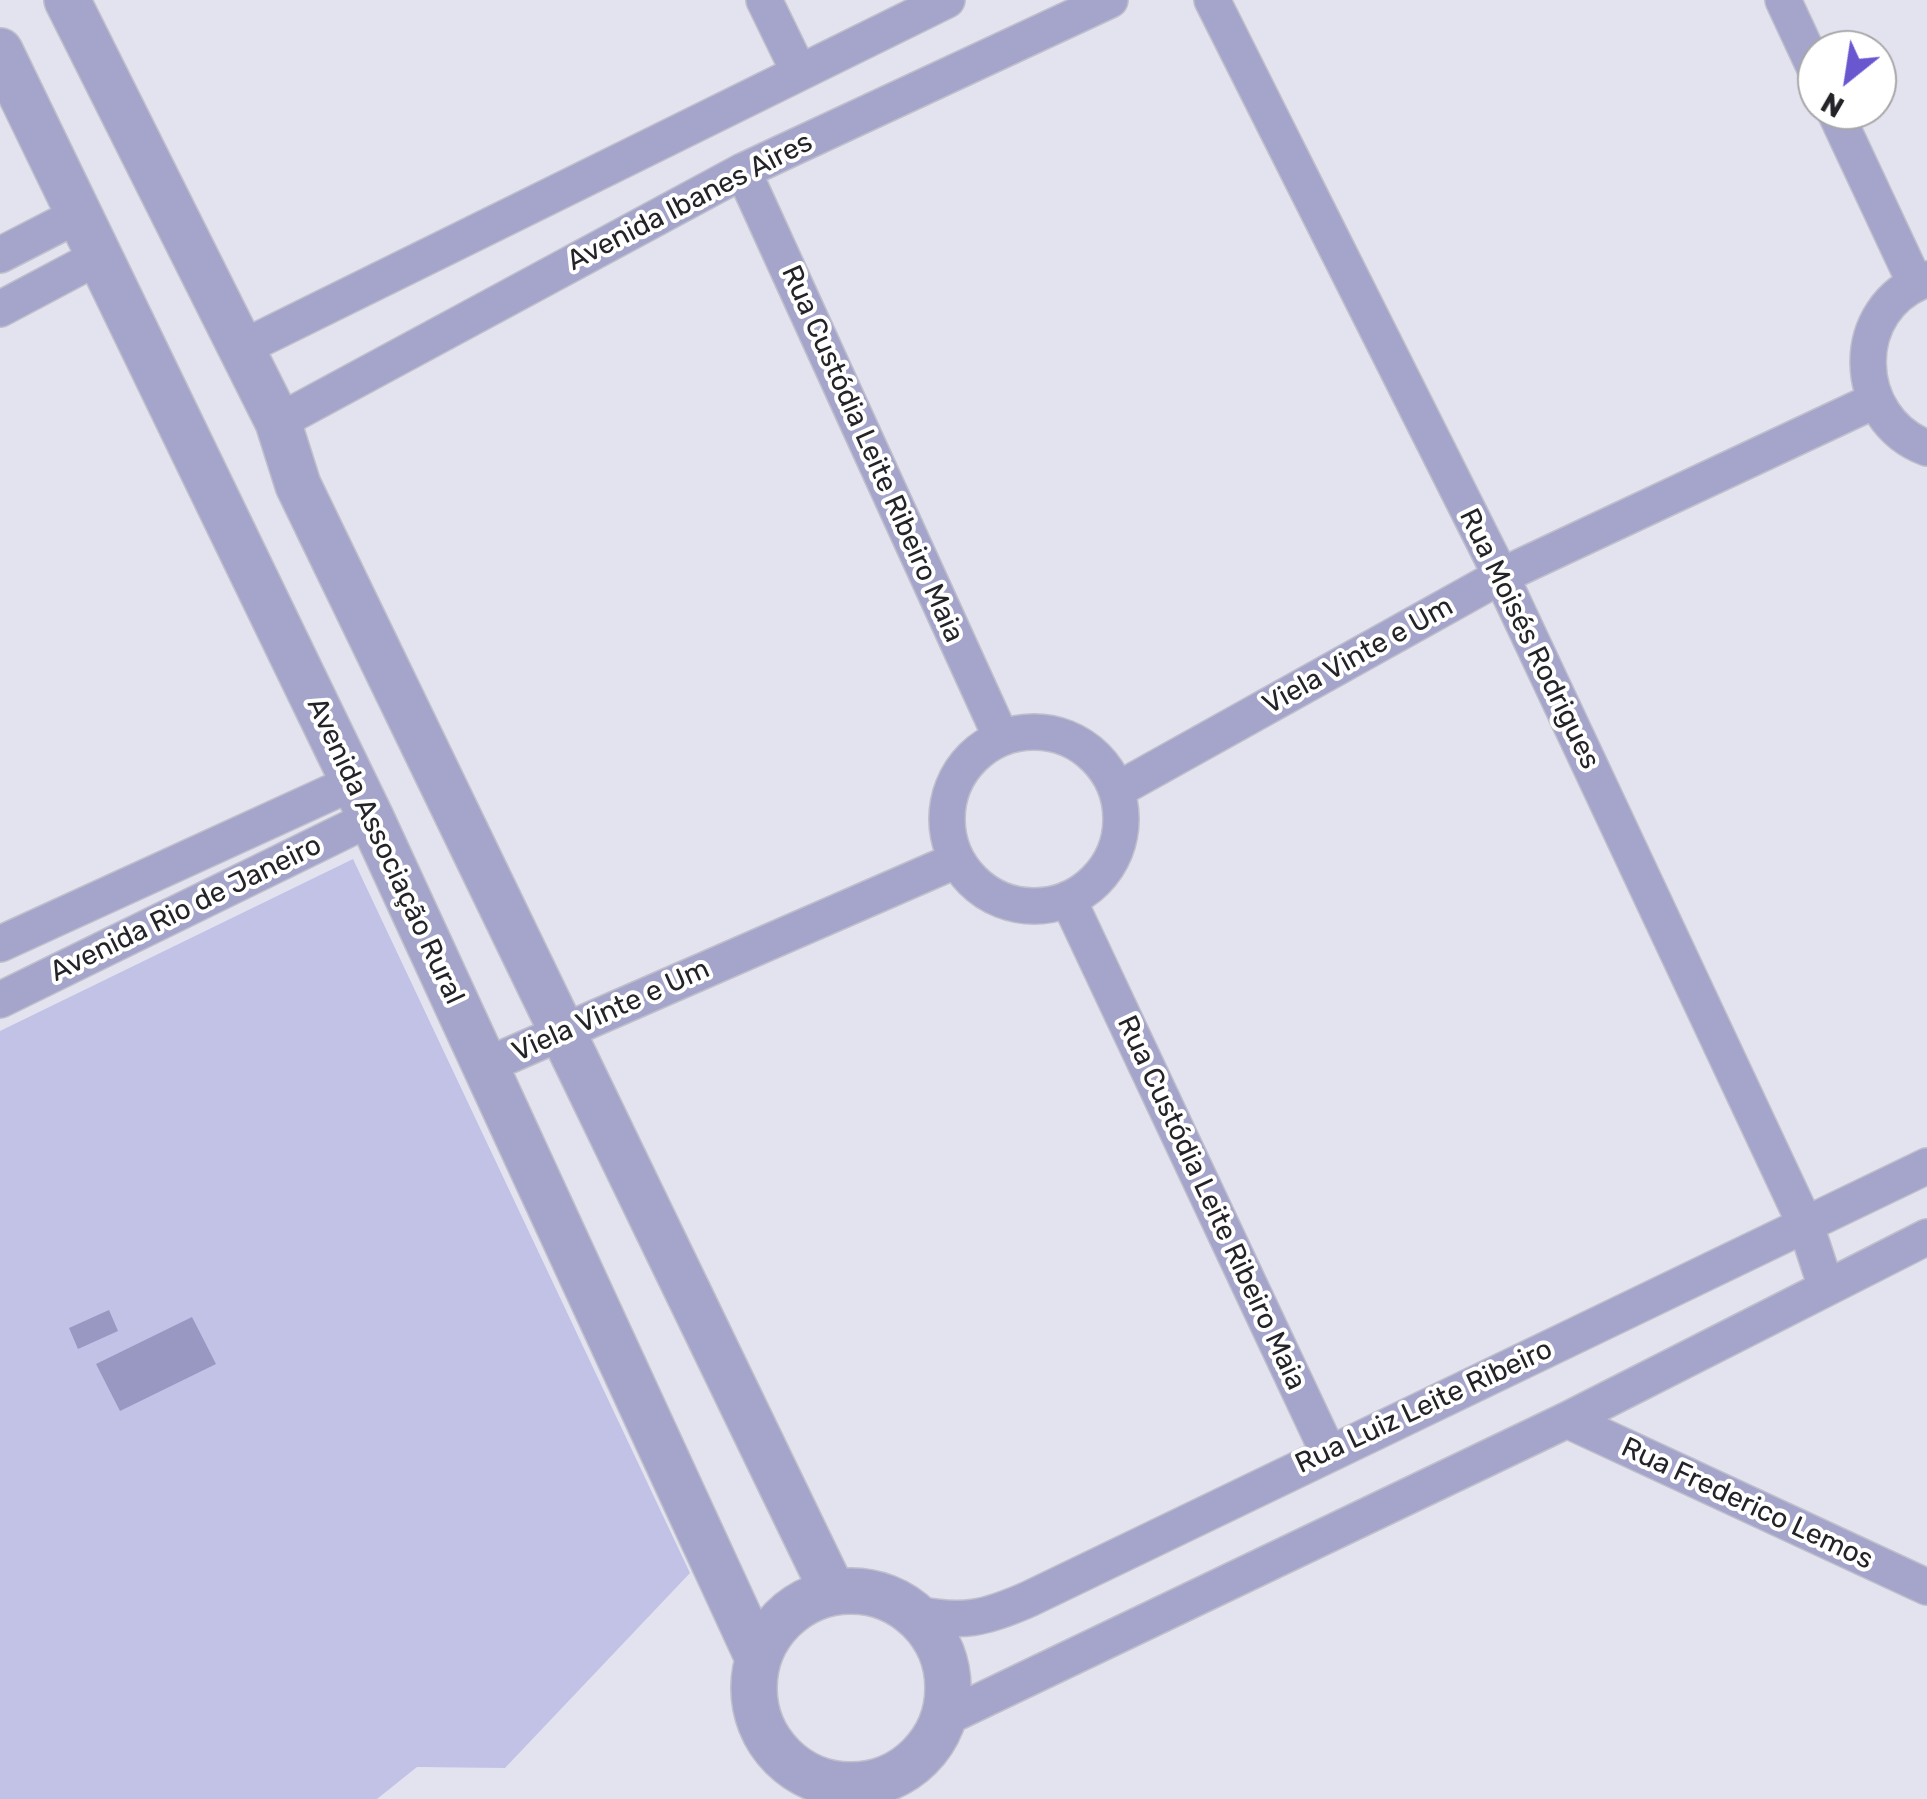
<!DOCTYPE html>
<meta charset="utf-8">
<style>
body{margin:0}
#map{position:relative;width:1927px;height:1799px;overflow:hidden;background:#e3e3f0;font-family:Rubik,sans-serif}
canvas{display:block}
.north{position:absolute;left:1797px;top:30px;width:100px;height:100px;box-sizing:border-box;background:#fff;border:2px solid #a7a7a9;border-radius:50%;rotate:210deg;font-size:28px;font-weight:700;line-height:40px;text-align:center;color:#232328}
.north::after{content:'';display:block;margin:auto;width:35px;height:45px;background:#6957d0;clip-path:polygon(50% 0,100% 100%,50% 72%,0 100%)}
</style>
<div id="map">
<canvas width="1927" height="1799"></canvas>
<div class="north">N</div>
</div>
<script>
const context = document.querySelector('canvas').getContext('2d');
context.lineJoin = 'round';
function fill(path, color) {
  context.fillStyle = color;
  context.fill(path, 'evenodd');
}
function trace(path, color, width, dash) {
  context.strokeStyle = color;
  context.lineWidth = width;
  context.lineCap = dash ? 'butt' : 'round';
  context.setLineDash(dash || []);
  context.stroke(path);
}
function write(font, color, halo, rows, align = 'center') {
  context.font = font + ' Rubik,sans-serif';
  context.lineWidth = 8;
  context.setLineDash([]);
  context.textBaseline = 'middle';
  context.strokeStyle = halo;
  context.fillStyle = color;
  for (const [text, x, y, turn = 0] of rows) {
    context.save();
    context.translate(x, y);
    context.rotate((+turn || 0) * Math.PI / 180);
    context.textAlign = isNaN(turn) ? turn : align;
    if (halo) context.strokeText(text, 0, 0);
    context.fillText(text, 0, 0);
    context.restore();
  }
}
fill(new Path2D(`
 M353,859L690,1573L505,1768L417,1767L377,1799H0V1031Z`), '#c2c2e6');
fill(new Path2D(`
 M109,1310L118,1331L78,1349L69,1328Z
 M192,1317L216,1364L120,1411L96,1364Z`), '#9998c3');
const minor = new Path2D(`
 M764,0L799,72
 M1212,0L1501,576L1806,1226L1826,1287
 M1783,0L1817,73
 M1834,110L1915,283
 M743,171L1001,737
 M0,255L78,215
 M1927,279C1847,307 1850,419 1927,448
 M0,309L98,257
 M242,348L947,0
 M278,422L743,171L1110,0
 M947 819a87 87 0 1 1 174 0a87 87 0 1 1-174 0Z
 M1117,790L1501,576L1874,401
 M1068,899L1328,1452
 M0,944L354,782
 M0,1000L371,818
 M485,1066L957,860
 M1567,1420L1927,1587
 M914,1614C964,1623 984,1619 1029,1599L1927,1166
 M945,1718L1567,1420L1927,1237`);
const tertiary = new Path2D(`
 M67,0L278,422L298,485L833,1592
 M0,51L371,818L758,1658
 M754 1688a97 97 0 1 1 194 0a97 97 0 1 1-194 0Z`);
trace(minor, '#c0c0cc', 38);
trace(tertiary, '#c0c0cc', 48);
trace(minor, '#a5a4cb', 35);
trace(tertiary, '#a5a4cb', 45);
write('28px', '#232328', '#fff', [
 ["Avenida Ibanes Aires",690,202,-27],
 ["Rua Custódia Leite Ribeiro Maia",872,454,66],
 ["Rua Moisés Rodrigues",1529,639,64],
 ["Viela Vinte e Um",1358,656,-29],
 ["Avenida Associação Rural",385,851,65],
 ["Avenida Rio de Janeiro",186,909,-26],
 ["Viela Vinte e Um",611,1011,-24],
 ["Rua Custódia Leite Ribeiro Maia",1211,1203,65],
 ["Rua Luiz Leite Ribeiro",1424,1407,-25],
 ["Rua Frederico Lemos",1747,1504,25]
]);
</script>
